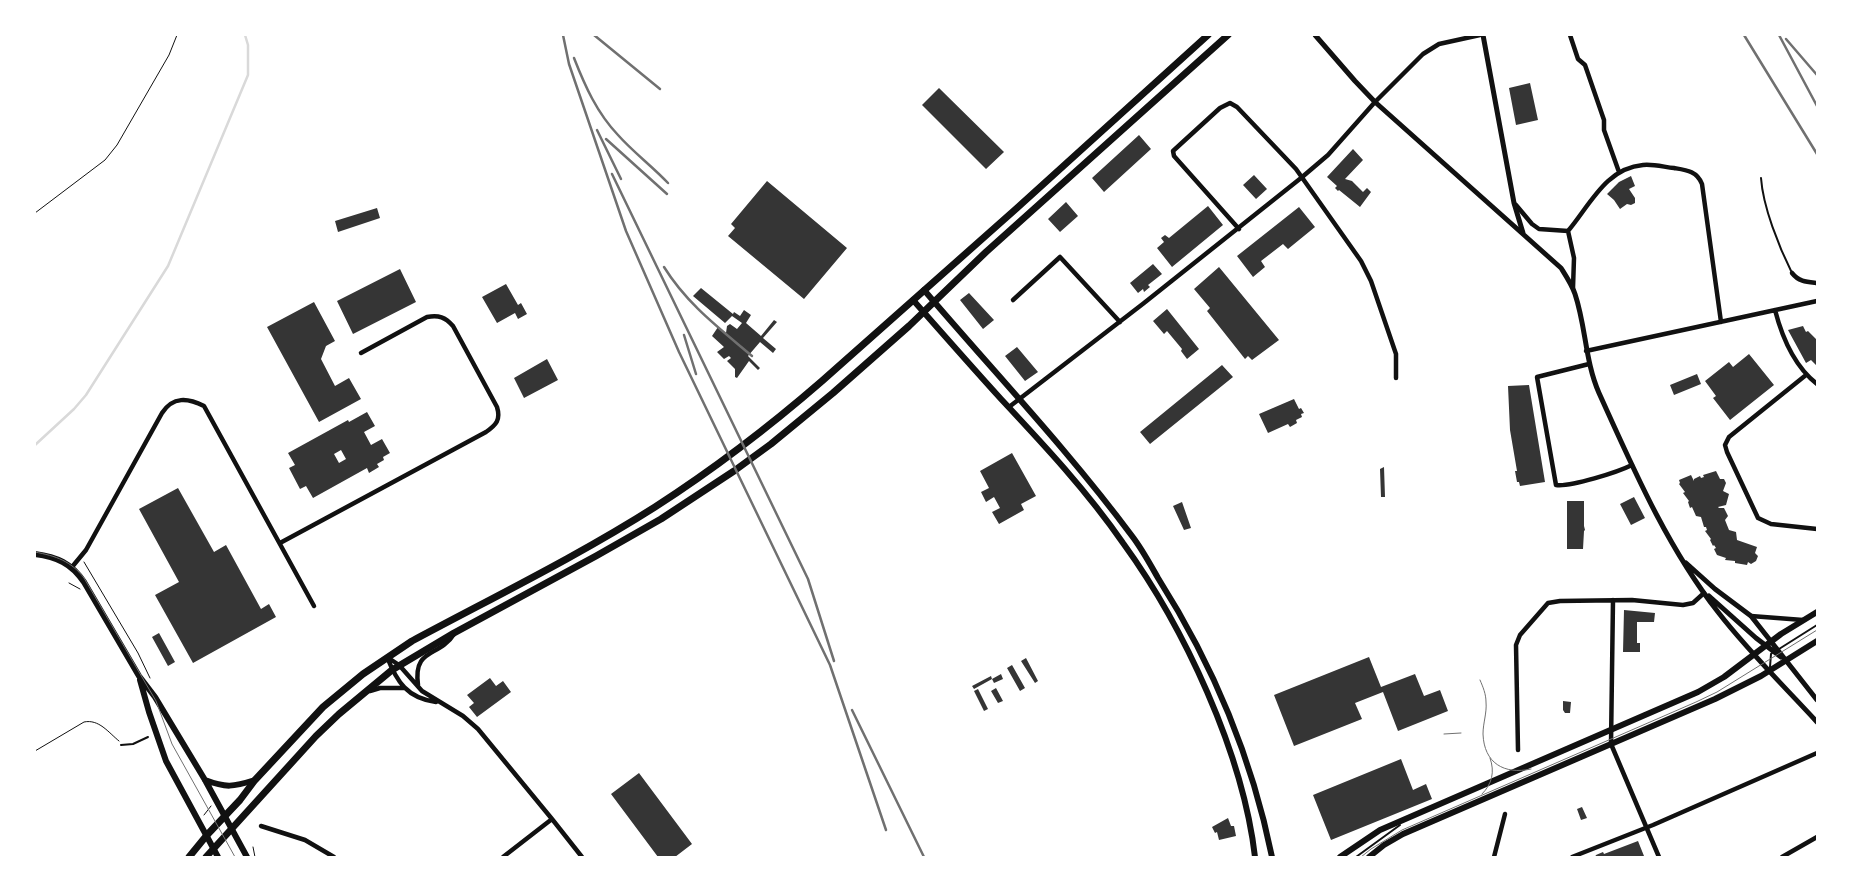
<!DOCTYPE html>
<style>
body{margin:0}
#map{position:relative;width:1852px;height:892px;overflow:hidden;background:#fff;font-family:Raleway,sans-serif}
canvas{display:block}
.frame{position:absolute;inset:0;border:36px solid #fff;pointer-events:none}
</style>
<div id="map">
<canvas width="1852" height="892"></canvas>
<div class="frame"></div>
</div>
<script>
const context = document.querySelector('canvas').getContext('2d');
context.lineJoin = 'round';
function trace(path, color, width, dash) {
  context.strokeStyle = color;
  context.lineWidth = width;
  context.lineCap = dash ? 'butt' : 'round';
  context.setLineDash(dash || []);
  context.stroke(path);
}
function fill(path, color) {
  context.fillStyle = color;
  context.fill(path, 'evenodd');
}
trace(new Path2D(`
 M35,445L74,409L86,395L168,266L248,75V45L245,35`), '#d9d9d9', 2.5);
fill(new Path2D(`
 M1530,83L1538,120L1516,125L1509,88Z
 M939,88L1004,152L986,169L922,105Z
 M1139,135L1151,149L1104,192L1092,178Z
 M1353,149L1363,160L1345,179L1352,181L1363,192L1367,188L1371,192L1360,207L1339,190L1338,191L1335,188L1337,186L1327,177Z
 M1254,175L1267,189L1256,199L1243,185Z
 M1631,176L1635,186L1629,189L1635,198V203L1631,205L1627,204L1620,209L1614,200L1607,194L1619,182Z
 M767,181L847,248L804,299L728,236L735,228L731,224Z
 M1066,202L1078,216L1060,232L1048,219Z
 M1208,206L1223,225L1172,267L1157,248L1164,242L1161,238L1165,235L1169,238Z
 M1299,207L1315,227L1288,249L1283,244L1261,261L1265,267L1253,277L1237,256Z
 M377,208L380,218L338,232L335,221Z
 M1153,264L1162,274L1148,285L1150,287L1144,292L1143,289L1138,293L1130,283Z
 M1219,267L1279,340L1252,360L1248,356L1245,359L1207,311L1210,308L1194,289Z
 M400,269L416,302L353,334L337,301Z
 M506,284L518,305L521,303L527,314L518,319L515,313L497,323L482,297Z
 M701,288L733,314L734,312L740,316L744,310L751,315L746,323L761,336L774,320L777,322L763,338L776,349L773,353L760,342L748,356L760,368L758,370L749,361L737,378L735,377V369L727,361L731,358L729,356L724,359L717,352L724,347L712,336L718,327L726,333L727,326L730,324L737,329L742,323L732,316L725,323L693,296Z
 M969,293L994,320L983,329L960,300Z
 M314,302L335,341L326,346L321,359L335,386L349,378L361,399L319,422L267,327Z
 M1167,309L1199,349L1187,359L1181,351L1182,349L1167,331L1164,334L1153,321Z
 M1803,326L1806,332L1808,331L1817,340V366L1811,360L1806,363L1788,330Z
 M1017,347L1038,372L1025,381L1005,356Z
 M1749,354L1774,385L1730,420L1713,398L1716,396L1705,381L1729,362L1733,367Z
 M547,359L558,380L524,398L514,378Z
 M1222,365L1233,377L1150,444L1140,432Z
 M1697,374L1701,384L1674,395L1670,385Z
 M1529,385L1545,482L1520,486L1519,482H1517L1515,471H1517L1510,430L1508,386Z
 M1294,399L1299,409L1301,408L1304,413L1301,414L1302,417L1296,420L1297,423L1290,427L1288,424L1268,433L1259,414Z
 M367,412L375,426L364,432L371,445L382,439L390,453L383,457L384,460L377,464L379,467L369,473L367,468L313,498L306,486L300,489L289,468L295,465L288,453L348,420L349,422ZM341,450L346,459L339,463L334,454Z
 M1012,453L1036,496L1021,504L1024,510L999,524L992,512L1000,508L994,497L986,502L981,492L989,488L980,471Z
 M1384,467L1385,497H1381L1380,469Z
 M1716,471L1720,479H1724L1726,483L1723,491L1729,494L1726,505L1718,507L1719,508H1724L1728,516L1725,520L1729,530L1736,532L1737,540L1757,547L1755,553L1758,556L1756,561L1751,564L1748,562L1747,565L1735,563V561L1725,560L1726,558L1717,555L1714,549L1716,548L1714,545L1713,546L1710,540L1711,539L1705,531L1707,530L1706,527H1704L1701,517L1696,516L1692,507L1690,508L1688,502L1689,501L1683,493L1685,492L1679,484L1680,483L1679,480L1691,475L1694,481V479L1700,476L1701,478L1704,477L1703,475Z
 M178,488L214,552L226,545L261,609L269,604L276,617L193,663L155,595L179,582L139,509Z
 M1634,497L1645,518L1631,525L1620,504Z
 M1567,501H1584V526L1585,530L1584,531L1583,549H1567Z
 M1182,502L1191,528L1184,530L1173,506Z
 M1624,610L1655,613L1654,622H1637V643H1640V652H1623Z
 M159,633L175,662L168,666L152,637Z
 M1369,657L1381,687L1415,674L1424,696L1440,690L1448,711L1398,731L1383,692L1355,703L1362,719L1294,746L1274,695Z
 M1026,658L1038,681L1035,683L1021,661Z
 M1012,665L1025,688L1020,691L1007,668Z
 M1001,674L1003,679L994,683L992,679L974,689L972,686L991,676L992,679Z
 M490,678L496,686L503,681L511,692L477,717L469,707L474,703L467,695Z
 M996,688L1003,701L998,703L991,691Z
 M978,689L988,709L984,711L974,691Z
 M1563,701L1571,702L1570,713H1565L1563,710Z
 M1401,759L1413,790L1426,784L1432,799L1331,840L1313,795Z
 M639,773L692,844L675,857H658L611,794Z
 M1582,807L1587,818L1581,820L1577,809Z
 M1228,818L1231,826H1234L1236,836L1219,840L1217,832L1215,833L1212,827Z
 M1638,841L1644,856L1642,857H1595L1596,855L1603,852L1604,854Z`), '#353535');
trace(new Path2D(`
 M35,213L105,160L117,145L169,55L177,35
 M84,562L138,653L150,678
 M69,583L80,589
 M35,751L84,722C99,719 108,732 119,741
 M204,815L211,806
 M253,847L255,857`), '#111', 1);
trace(new Path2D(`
 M1761,178C1763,207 1779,247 1792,273
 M1779,649L1817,625
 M1770,667L1771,654L1772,653
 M121,745L133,744L148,737
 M1356,857L1400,825`), '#111', 2);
trace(new Path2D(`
 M1570,35L1578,59L1585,65L1604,120V130L1619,172
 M1516,205L1532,224L1539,229L1568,231
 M1239,229L1174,156L1173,151L1220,108L1230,103L1237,107L1296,169L1361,261L1371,281L1396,354V378
 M1568,231C1590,205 1606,168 1643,165C1654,164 1664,167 1674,168C1686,170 1697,171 1702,184L1721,322
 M1568,231L1574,258L1573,288
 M1792,273C1799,282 1807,282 1817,283
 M1013,300L1060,257L1120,322
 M1775,310C1782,337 1794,366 1817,384
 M1586,351L1817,301
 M1589,364L1537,377L1556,485C1571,487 1618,472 1632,465
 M1806,375L1729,437L1725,445L1727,452L1758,518L1771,524L1817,529
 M1009,407L1144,303L1301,178L1328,155L1375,102L1423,54L1439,44L1480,35
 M280,543L486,432C496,425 501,420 497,407L453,326C445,317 439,315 427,317L361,353
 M72,567L86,550L162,413C173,396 188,398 204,406L314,606
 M1613,600L1611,744L1659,857
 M1751,616L1803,620
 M387,657L399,665L422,691L463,716L478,729L552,819L582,857
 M387,657C397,682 407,698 436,702
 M418,685C413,647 439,658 454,634
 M370,691L380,688H404
 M1518,750L1516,645L1520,635L1548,603L1560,601L1632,600L1683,605L1693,603L1704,593
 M261,826L305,840L334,857
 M503,857L552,819
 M1494,857L1505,814
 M1572,857L1653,825L1817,753
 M1782,857L1817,837`), '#111', 4.5);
trace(new Path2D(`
 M1315,35L1355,81L1375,102L1561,268C1566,276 1572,285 1575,294C1586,327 1585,361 1599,393C1633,468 1667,547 1718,612C1748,651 1784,686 1817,722
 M1483,35L1514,203L1523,233
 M1686,563L1715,589L1751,616L1817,700
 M1709,596L1756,638L1781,657`), '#111', 5);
trace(new Path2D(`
 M924,290C994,372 1068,450 1132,536C1142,549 1150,564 1158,578C1212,663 1252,758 1272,857
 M913,300C942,333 971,366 1001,399C1044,445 1087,491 1123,543C1184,627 1243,753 1255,857
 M35,554C57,557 71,563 84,582L139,676L155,697L205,780L247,857
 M140,680L149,712L166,761L218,857
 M205,780C226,788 233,787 255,780
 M1340,857L1380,830L1698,692L1724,677L1781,634L1817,612
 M1369,857L1384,845L1403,834L1715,699L1761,676L1817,641`), '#111', 6);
trace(new Path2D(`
 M189,857L207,835L240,800L255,780L323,707L363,674L412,641C494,597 578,556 655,507C714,469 769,427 822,381L1017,208L1208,35
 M206,857L316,736L339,714L392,670L454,633L596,556L661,519L734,471L771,444L833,393L909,326L986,252L1228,35`), '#111', 7);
trace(new Path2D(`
 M35,552C56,556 71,561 84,578L156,701L172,744L235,857
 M1480,680C1483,687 1486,694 1486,702C1487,713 1483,723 1483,734C1484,763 1504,775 1531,769
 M1444,734L1461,733
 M1482,794C1492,784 1495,772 1490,758
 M1361,857L1371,849L1402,830L1696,702L1717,692L1817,630`), '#707070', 1);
trace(new Path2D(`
 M563,35L569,64L626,231L679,352L830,665L886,830
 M594,35L660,89
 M1744,35L1817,154
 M1779,35L1817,106
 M1786,39L1817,75
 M574,58C585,86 597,113 618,135C633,152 652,166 668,183
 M597,130L621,179
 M606,139L667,194
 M612,174L808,579L834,661
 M664,267C687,304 719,328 752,356
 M684,335L696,374
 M852,710L924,857`), '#707070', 2.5);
</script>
